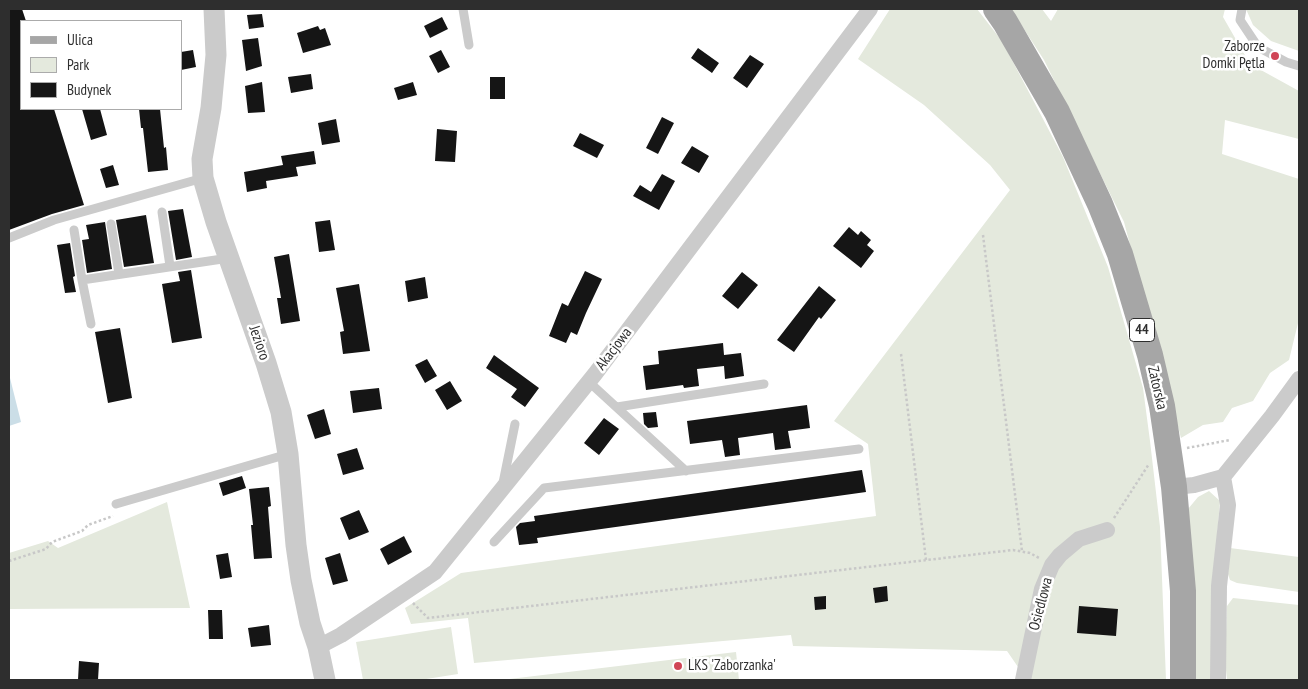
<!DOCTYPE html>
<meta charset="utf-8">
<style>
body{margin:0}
#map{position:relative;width:1308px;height:689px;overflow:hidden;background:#fff;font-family:"PT Sans Narrow",sans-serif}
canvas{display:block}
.frame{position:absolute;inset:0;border:10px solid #2e2e2e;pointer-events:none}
.legend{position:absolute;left:20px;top:20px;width:162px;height:90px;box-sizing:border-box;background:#fff;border:1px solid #ababab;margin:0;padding:6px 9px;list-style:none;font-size:15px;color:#2e2e2e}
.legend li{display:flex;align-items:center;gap:10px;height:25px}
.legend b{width:25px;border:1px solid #ababab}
</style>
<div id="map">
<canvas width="1308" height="689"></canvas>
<div class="frame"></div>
<ul class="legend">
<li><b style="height:6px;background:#a6a6a6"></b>Ulica</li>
<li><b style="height:14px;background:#e4e9dd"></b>Park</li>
<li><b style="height:14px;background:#151515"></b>Budynek</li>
</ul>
</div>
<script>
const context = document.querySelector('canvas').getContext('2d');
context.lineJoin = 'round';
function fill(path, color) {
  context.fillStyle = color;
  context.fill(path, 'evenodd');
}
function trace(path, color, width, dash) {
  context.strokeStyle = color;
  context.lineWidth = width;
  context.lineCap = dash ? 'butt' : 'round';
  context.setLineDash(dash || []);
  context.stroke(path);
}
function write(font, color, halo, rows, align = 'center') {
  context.font = font + ' "PT Sans Narrow",sans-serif';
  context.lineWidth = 5;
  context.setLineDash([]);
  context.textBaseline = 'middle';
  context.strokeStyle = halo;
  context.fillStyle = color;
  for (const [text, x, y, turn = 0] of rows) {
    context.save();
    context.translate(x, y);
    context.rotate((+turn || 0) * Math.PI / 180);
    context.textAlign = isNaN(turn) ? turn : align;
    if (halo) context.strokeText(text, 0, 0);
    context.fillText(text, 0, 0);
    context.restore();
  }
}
fill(new Path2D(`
 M890,9H977L1002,41L1063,157L1108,267L1143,388L1150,441L1160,527L1166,680H1027L1007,651L793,646L791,635L474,663L468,618L411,624L405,608L461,573L876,516L868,444L834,421L1010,190L990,165L924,105L858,59Z
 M1011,9H1042L1051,21L1058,9H1225L1223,17L1250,64L1299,91V139L1225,120L1222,154L1299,179V319L1289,360L1270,373L1253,401L1232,408L1223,422L1203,425L1181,438L1124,222L1044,60Z
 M1246,9H1299V51L1271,41L1253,25Z
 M1209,491L1220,501L1213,586L1212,680H1195L1188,509L1198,497Z
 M167,502L190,608L9,609V553L48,541L58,548Z
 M1230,548L1299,557V592L1237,583L1230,580L1228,574Z
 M1233,598L1299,605V680H1227L1225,660L1227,606Z
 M451,627L458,674L420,680H363L356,642Z
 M736,652L739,680H501Z`), '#e4e9dd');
fill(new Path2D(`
 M9,374L21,422L9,426Z`), '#cbdee7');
fill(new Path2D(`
 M9,9H22L26,21H21V109H54L84,205L52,214L9,230Z
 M262,14L264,27L249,29L247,15Z
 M442,17L448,29L430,38L424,26Z
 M318,26L320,30L325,28L331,45L303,53L297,33Z
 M258,38L262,66L246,71L242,40Z
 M698,48L719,63L712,73L691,58Z
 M193,50L196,67L181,70V52Z
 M441,50L450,67L438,73L429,56Z
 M750,55L764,64L747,88L733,78Z
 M311,74L313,89L291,93L288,77Z
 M490,77H505V99H490Z
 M262,82L265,112L248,113L245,86Z
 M413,82L417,95L398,100L394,88Z
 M82,109H100L107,135L91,140Z
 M139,109H160L164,148L166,147L168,170L148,172L143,128H141Z
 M662,117L674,123L658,154L646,148Z
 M336,119L340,142L322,145L318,123Z
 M437,129L457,131L455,162L435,161Z
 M580,133L604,145L597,158L573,146Z
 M692,146L709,156L699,173L681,163Z
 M314,151L316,164L296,167L298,176L266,181L267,188L247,192L244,172L283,165L281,156Z
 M113,165L119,185L106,188L100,169Z
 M662,174L675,181L659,210L633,196L640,185L651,192Z
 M183,209L192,257L176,260L168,211Z
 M146,215L154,263L124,267L116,220Z
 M330,220L335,250L319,252L315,222Z
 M105,222L112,269L87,273L82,240L89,239L86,225Z
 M849,227L858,235L861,231L871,240L867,245L874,251L861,268L833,246Z
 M70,243L75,276L73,277L76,292L65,293L57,245Z
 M289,254L300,321L281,324L277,298H281L274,257Z
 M191,270L202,338L172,343L162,284L180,281L178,272Z
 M585,271L602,279L586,313L577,335L571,332L566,343L549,336L562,303L568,306Z
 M742,272L758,285L738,309L722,296Z
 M425,277L428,298L408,302L405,281Z
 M359,284L370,351L343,354L340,332L344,331L336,288Z
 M819,286L836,300L821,319L819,317L794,352L777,340Z
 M120,328L132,398L108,403L95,332Z
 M723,343L724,355L741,353L744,376L725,379L724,366L697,369L699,386L684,388L683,385L646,390L643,366L659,364L658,351Z
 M494,355L539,388L525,407L511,397L517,389L486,368Z
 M427,359L437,376L425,383L415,365Z
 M450,381L462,401L447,410L435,390Z
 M379,388L382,409L353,413L350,391Z
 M807,405L810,428L788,431L791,448L775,450L773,433L738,438L740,455L725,457L722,440L690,444L687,421Z
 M324,409L331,434L315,439L307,415Z
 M656,412L658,427L648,428L644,424L643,413Z
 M604,418L619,429L599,455L584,443Z
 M357,448L364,469L343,475L337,454Z
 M862,470L866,492L537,538L538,543L519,545L516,527L520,523L535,521L534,516Z
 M242,476L246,488L223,496L219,483Z
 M269,487L271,506L268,507L272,558L254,559L251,525H253L249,489Z
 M359,510L369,532L349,540L340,518Z
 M404,536L412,552L388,565L380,549Z
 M228,553L232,577L220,579L216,555Z
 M340,553L348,581L333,585L325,558Z
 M887,586L888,601L875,603L873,588Z
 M826,596V609L815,610L814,597Z
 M1079,606L1118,609L1116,636L1077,633Z
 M208,610H222L223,639H209Z
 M269,625L271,645L251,647L248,628Z
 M79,661L99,663L98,680H78Z`), '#151515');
trace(new Path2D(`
 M983,235L1022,551
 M901,354L926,560
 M1187,448L1230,440
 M1114,518L1149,464
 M9,561L46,549L52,542L82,531L88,525L113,516
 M413,603L428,618L1013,550L1030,553L1039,558`), '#c8c8c8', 2.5, [2.5, 2.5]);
trace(new Path2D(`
 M463,9L469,45
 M1242,9L1240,20L1258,47L1286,62L1299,66
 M162,212L170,266
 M111,224L119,274
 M74,230L82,280
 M9,238L54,220L203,178
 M91,324L82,280L229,258
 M589,382L686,471
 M617,407L764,384
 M503,483L515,424
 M116,504L288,454
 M494,542L544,488L859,449`), '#cbcbcb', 9);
trace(new Path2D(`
 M1174,487L1194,485L1223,477L1272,416L1299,379
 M318,647L341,635L435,572L595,374L870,9
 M1023,680L1042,589L1052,565L1060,555L1079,539L1107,530
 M1218,680L1219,586L1228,505L1223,477`), '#cbcbcb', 16);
trace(new Path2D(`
 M214,9L216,55L211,108L202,159L203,178L216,222L266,363L281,412L288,454L296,545L301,580L310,623L318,647L325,680`), '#cbcbcb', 21);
trace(new Path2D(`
 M996,9L1005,22L1057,112L1100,204L1120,254L1150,355L1162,406L1174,487L1183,591V680`), '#a6a6a6', 26);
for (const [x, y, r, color] of [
 [1275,56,5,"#d04556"],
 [678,666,5,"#d04556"]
]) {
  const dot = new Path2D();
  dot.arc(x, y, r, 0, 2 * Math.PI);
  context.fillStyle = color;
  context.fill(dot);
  trace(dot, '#fff', 2);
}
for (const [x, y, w] of [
 [1142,330,25]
]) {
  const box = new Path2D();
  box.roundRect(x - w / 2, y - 11.5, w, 23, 4);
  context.fillStyle = '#fff';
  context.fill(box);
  trace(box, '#2e2e2e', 1);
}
write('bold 14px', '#2e2e2e', null, [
 ["44",1142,330]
]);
write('15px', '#2e2e2e', '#fff', [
 ["Zaborze",1265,47],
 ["Domki Pętla",1265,64],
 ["LKS 'Zaborzanka'",688,666,"left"]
], 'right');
write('15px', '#2e2e2e', '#fff', [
 ["Jezioro",259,343,71],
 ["Akacjowa",614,349,-53],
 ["Zatorska",1157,388,77],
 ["Osiedlowa",1041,604,-75]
]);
</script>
